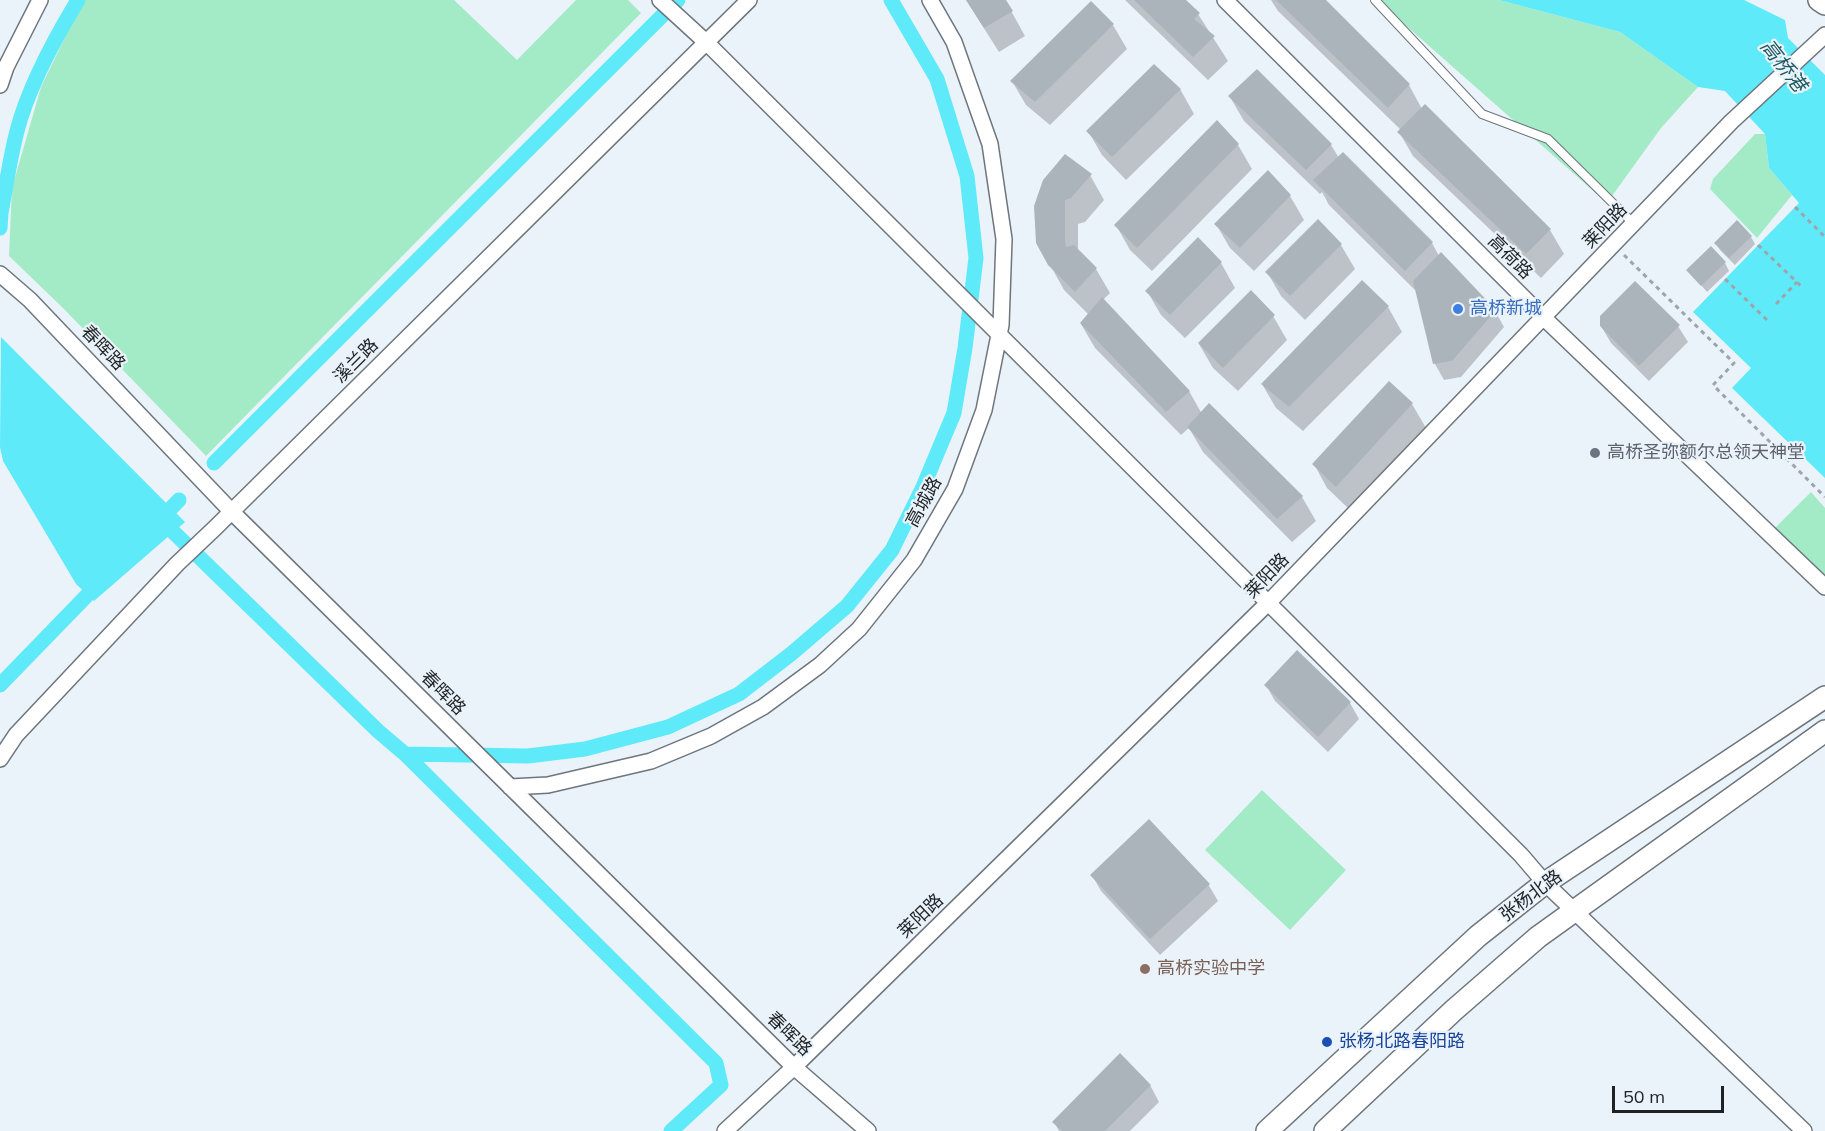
<!DOCTYPE html>
<meta charset="utf-8">
<style>
body{margin:0}
#map{position:relative;width:1825px;height:1131px;overflow:hidden;background:#ebf3fa;font-family:Mulish,sans-serif}
canvas{display:block}
.scale{position:absolute;left:1612px;top:1086px;width:112px;height:27px;box-sizing:border-box;border:3px solid #1e2224;border-top:0;padding-left:8px;font-size:18px;line-height:21px;white-space:nowrap;color:#1e2224;-webkit-text-stroke:4px #ebf3fa;paint-order:stroke}
</style>
<div id="map">
<canvas width="1825" height="1131"></canvas>
<div class="scale">50 m</div>
</div>
<script>
const context = document.querySelector('canvas').getContext('2d');
context.lineJoin = 'round';
function fill(path, color) {
  context.fillStyle = color;
  context.fill(path, 'evenodd');
}
function trace(path, color, width, dash) {
  context.strokeStyle = color;
  context.lineWidth = width;
  context.lineCap = dash ? 'butt' : 'round';
  context.setLineDash(dash || []);
  context.stroke(path);
}
function write(font, color, halo, rows, align = 'center') {
  context.font = font + ' Mulish,"Noto Sans SC",sans-serif';
  context.lineWidth = 4.5;
  context.setLineDash([]);
  context.textBaseline = 'middle';
  context.strokeStyle = halo;
  context.fillStyle = color;
  for (const [text, x, y, turn = 0] of rows) {
    context.save();
    context.translate(x, y);
    context.rotate((+turn || 0) * Math.PI / 180);
    context.textAlign = isNaN(turn) ? turn : align;
    if (halo) context.strokeText(text, 0, 0);
    context.fillText(text, 0, 0);
    context.restore();
  }
}
fill(new Path2D(`
 M83,0H454L517,60L576,0H628L641,13L206,456L63,308L9,256L12,188L41,87Z
 M1377,0H1499L1620,32L1698,87L1661,128L1607,203Z
 M1755,134H1765L1769,168L1792,195L1757,238L1710,189L1713,179Z
 M1811,492L1825,508V580L1774,529Z
 M1262,790L1346,870L1290,930L1205,850Z`), '#a3ebc6');
fill(new Path2D(`
 M1499,0H1744L1785,20L1788,38L1825,75V478L1732,388L1751,368L1693,312L1799,203L1769,168L1765,134L1725,91L1698,87L1620,32Z
 M1,337L185,522L94,601L76,584L3,461L0,447Z`), '#5eeaf8');
fill(new Path2D(`
 M966,0H1005L1025,36L999,52Z
 M1125,0H1184L1198,14L1228,61L1208,80Z
 M1271,0H1324L1409,85L1422,109L1550,230L1564,254L1541,278L1413,156L1399,132L1401,130L1278,11Z
 M1113,25L1127,49L1050,125L1026,105L1012,81Z
 M1180,89L1194,114L1126,180L1102,155L1088,131Z
 M1230,97L1331,145L1339,158L1432,243L1439,256L1495,311L1504,327L1461,377L1444,380L1435,364L1417,292L1329,205L1322,192L1320,194L1244,121Z
 M1238,145L1252,169L1152,271L1130,250L1116,225Z
 M1268,172L1290,196L1304,220L1254,271L1230,248L1216,224Z
 M1090,175L1104,200L1085,222L1078,224V251L1096,269L1110,293L1103,300L1189,391L1202,414L1209,406L1302,497L1316,521L1292,542L1203,452L1189,428L1181,435L1095,348L1081,324L1089,315L1064,290L1038,243L1036,206Z
 M1751,237L1755,244L1735,265L1720,250L1716,243Z
 M1198,239L1221,263L1235,288L1185,338L1161,315L1147,291Z
 M1341,245L1355,269L1305,320L1281,296L1267,272Z
 M1725,263L1729,271L1707,292L1688,270Z
 M1388,307L1402,332L1303,431L1276,408L1262,384Z
 M1273,316L1287,340L1238,391L1213,368L1199,344Z
 M1601,326H1678L1688,342L1649,381L1611,343Z
 M1412,404L1426,428L1350,510L1327,488L1314,464Z
 M1266,685L1350,703L1359,719L1328,752L1275,701Z
 M1092,875L1208,884L1218,901L1160,955L1101,891Z
 M1150,1085L1159,1102L1130,1131H1059L1054,1122Z`), '#0003');
trace(new Path2D(`
 M0,228L1,213C6,186 10,158 17,131C28,88 55,38 78,0
 M214,463L678,0
 M159,518L378,731L405,754L716,1063L721,1085L671,1131
 M157,523L179,500
 M0,685L100,582
 M405,754L528,756L585,749L668,727L739,694L791,654L847,606L892,550L923,487L954,413L965,348L976,258L967,176L937,79L891,0`), '#5eeaf8', 15);
fill(new Path2D(`
 M966,0H1006L1013,11L984,28Z
 M1134,0H1186L1200,13L1194,19L1215,36L1193,57Z
 M1276,0H1326L1410,84L1388,108Z
 M1091,1L1114,24L1035,102L1010,81Z
 M1154,64L1181,89L1112,157L1086,131Z
 M1257,69L1332,144L1306,170L1228,96Z
 M1425,104L1551,229L1526,254L1397,132Z
 M1217,120L1239,144L1137,248L1114,225Z
 M1343,152L1433,242L1405,271L1313,180Z
 M1065,154L1092,174L1071,198L1065,200V241L1066,247L1074,245L1097,268L1075,292L1048,265L1036,243L1034,206L1043,180Z
 M1268,170L1291,195L1240,248L1214,224Z
 M1318,219L1342,244L1290,296L1265,272Z
 M1737,220L1752,236L1729,258L1714,243Z
 M1198,237L1222,262L1170,315L1145,291Z
 M1711,246L1726,262L1701,286L1686,270Z
 M1441,252L1496,310L1452,361L1433,364L1413,281Z
 M1362,280L1389,306L1289,407L1261,384Z
 M1635,281L1680,325L1639,366L1600,326V316Z
 M1251,290L1275,315L1223,368L1198,343Z
 M1102,297L1190,391L1166,412L1080,323Z
 M1389,381L1413,403L1336,487L1312,464Z
 M1209,403L1303,496L1277,519L1187,427Z
 M1297,650L1351,702L1318,737L1264,685Z
 M1149,819L1210,884L1150,939L1090,875Z
 M1120,1053L1151,1085L1105,1131H1062L1052,1122Z`), '#acb4bb');
const lane = new Path2D(`
 M1375,0L1482,114L1548,139L1634,224`);
const street = new Path2D(`
 M660,0L707,43L1521,855L1545,883L1804,1131
 M1225,0L1544,318L1825,587
 M0,85L6,67L40,0
 M0,274L30,300L231,511L794,1067L868,1131
 M0,759L16,735L177,564L216,527L749,0
 M510,787L548,785L651,761L711,736L763,707L820,665L859,629L914,560L955,489L984,410L1001,325L1004,239L990,144L954,42L930,0
 M725,1131L794,1067L1269,602L1731,122L1825,35`);
const secondary = new Path2D(`
 M1819,0L1825,4
 M1267,1131L1478,936L1545,883L1825,697
 M1325,1131L1454,1010L1538,937L1825,731`);
trace(lane, '#6e757c', 10);
trace(street, '#6e757c', 18);
trace(secondary, '#6e757c', 24);
trace(new Path2D(`
 M1795,207L1825,237
 M1758,245L1802,287
 M1624,255L1734,363L1713,385L1825,497
 M1725,279L1770,323
 M1776,304L1797,282`), '#9ea5aa', 3, [4.5, 4.5]);
trace(lane, '#fff', 8);
trace(street, '#fff', 15);
trace(secondary, '#fff', 21);
for (const [x, y, r, color] of [
 [1458,309,6,"#3f7fe0"],
 [1595,453,6,"#6b7280"],
 [1145,969,6,"#8d6e63"],
 [1327,1042,6,"#1a4fb4"]
]) {
  const dot = new Path2D();
  dot.arc(x, y, r, 0, 2 * Math.PI);
  context.fillStyle = color;
  context.fill(dot);
  trace(dot, '#ebf3fa', 2);
}
write('18px', '#1e2224', '#ebf3fa', [
 ["莱阳路",1605,226,-46],
 ["高荷路",1510,257,45],
 ["春晖路",103,348,46],
 ["溪兰路",356,361,-45],
 ["高城路",924,502,-61],
 ["莱阳路",1267,576,-46],
 ["春晖路",443,693,45],
 ["张杨北路",1531,896,-37],
 ["莱阳路",921,916,-44],
 ["春晖路",789,1034,44]
]);
write('18px', '#366cbe', '#ebf3fa', [
 ["高桥新城",1470,309]
], 'left');
write('18px', '#5b616d', '#ebf3fa', [
 ["高桥圣弥额尔总领天神堂",1607,453]
], 'left');
write('18px', '#785e54', '#ebf3fa', [
 ["高桥实验中学",1157,969]
], 'left');
write('18px', '#164399', '#ebf3fa', [
 ["张杨北路春阳路",1339,1042]
], 'left');
write('italic 20px', '#1e595f', '#ebf3fa', [
 ["高桥港",1783,66,52]
]);
</script>
